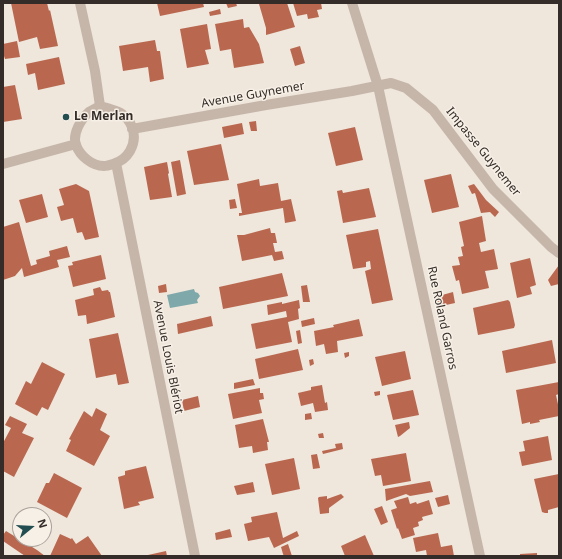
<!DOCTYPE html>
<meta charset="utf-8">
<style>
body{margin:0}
#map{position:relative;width:562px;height:559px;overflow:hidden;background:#efe6dc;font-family:"Noto Sans",sans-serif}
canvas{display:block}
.frame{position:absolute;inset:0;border:4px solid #342c28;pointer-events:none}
.north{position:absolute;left:12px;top:507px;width:40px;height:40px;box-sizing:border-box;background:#f7f0e7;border:1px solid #a9a29b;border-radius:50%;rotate:72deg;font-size:11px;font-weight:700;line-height:16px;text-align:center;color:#342c28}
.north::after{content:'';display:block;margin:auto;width:14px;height:18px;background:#224e51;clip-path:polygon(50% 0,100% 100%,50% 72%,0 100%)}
</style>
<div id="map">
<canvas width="562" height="559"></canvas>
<div class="frame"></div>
<div class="north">N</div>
</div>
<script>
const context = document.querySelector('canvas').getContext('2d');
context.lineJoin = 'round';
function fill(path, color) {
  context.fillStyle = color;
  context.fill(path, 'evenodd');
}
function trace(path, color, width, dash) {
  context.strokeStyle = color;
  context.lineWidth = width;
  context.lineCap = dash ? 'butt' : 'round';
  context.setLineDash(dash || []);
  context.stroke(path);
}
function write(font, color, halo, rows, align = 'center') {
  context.font = font + ' "Noto Sans",sans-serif';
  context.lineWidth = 3;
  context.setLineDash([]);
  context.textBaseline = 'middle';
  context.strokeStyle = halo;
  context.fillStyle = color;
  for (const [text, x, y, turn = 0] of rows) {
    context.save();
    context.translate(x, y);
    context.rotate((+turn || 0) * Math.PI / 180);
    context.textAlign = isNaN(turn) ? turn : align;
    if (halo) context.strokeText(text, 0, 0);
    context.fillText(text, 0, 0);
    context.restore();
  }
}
fill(new Path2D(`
 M194,289L195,292L198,293L200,296L197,300L198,303L170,308L167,295Z`), '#7ea8a9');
fill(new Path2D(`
 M11,3H47L49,11L50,10L58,46L40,49L37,37L19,42Z
 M157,3H203L204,7L160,16Z
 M226,3H236L237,6L228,8Z
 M255,3H287L295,27L266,35V28L259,4H255Z
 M293,3H321L322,9L317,10L319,17L308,19L307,14L297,16Z
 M220,9L221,14L210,16L209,12Z
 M243,19L244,28L249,27L259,44L264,63L234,68L231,49L220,51L215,24Z
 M207,24L211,49L205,50L209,64L187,68L180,29Z
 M155,40L157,51H160L164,79L150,82L148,67L123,71L119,46Z
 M17,41L20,57L5,59L4,56H3V44Z
 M300,46L305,63L295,66L290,49Z
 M59,57L65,84L38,90L35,73L28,75L26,64Z
 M15,85L22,119L3,122V87Z
 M256,121L257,131H251L249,122Z
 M242,123L244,134L224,138L222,127Z
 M355,127L363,160L336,166L328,133Z
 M221,144L229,180L194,185L187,151Z
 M180,160L186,194L177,196L171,162Z
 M167,162L169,173L168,174L172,197L150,200L144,167Z
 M451,174L459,207L432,213L424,180Z
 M259,179L260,186L278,183L281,201L291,199L296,221L285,223L283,208L239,216V213H242L237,184Z
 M76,184L89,191L99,237L85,240L82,232L77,233L73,218L61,221L57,207L64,205L59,189Z
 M474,184L486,200L499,212L495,217L490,212L481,213L475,193L472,194L468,186Z
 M369,188L376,217L343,223L337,191L342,190L343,193Z
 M42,194L48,217L26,223L19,200Z
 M235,199L237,208L230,209L229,200Z
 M482,216L486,241L479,243L481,252L494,249L498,269L485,271L489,288L462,294L459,280L456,281L452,266L460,265L458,257L463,256L461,247L464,246L459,222Z
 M19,222L31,266L37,264L36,260L50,256L49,251L67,246L70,257L57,260L59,267L24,277L22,268L21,269L15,276L3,280V227Z
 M270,228L271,233H275L277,243H273L275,252L282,251L284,259L274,261L272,255L242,261L237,235H244Z
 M378,229L393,300L372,304L365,271L371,269L370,261L366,262V267L353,269L346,235Z
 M101,255L106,279L73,287L68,266L73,265L72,262Z
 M530,258L536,285L530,287L532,294L517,298L510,263Z
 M559,265V284L551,286L548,280Z
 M282,273L288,296L223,309L219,287Z
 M166,284L167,292L159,293L158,286Z
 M307,285L310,302H303L301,286Z
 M100,287L102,291L108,290L109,292H110L115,317L87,324L86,315L78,316L75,300L94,295L93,289Z
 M453,292L455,303L437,307L435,297Z
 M299,300L300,308L298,309L299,319L288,322L292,342L256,349L251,324L287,317L286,311L268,315L267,305L282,302V304Z
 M508,300L510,302L515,325L514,328L478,335L473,308Z
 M211,316L213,326L178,334L177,324Z
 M314,318L315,324L302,327L301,321Z
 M359,319L363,336L337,341L338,352L326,354L324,344L316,346L314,331L334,327L333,325Z
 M300,330L302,343L298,344L296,331Z
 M118,333L129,383L118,385L116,374L96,378L89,339Z
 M552,340L556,363L506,373L502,351Z
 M298,349L303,370L259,379L255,359Z
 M405,351L411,379L382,386L375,357Z
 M349,352V356L345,358L344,353Z
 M313,359L314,364L310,366L309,360Z
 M42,362L65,374L48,410L42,407L37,416L15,404L26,381L31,384Z
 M253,379L255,385L234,389V383Z
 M559,382V394L556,395L559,409V416L539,420L540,422L530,424V422L522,424L516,390Z
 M322,385L325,403L327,402L328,410L315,412L313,403L301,406L298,393L311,390V387Z
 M260,388V393H263L264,399L259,400L262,413L233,419L228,394Z
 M413,390L419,415L393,420L387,395Z
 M380,391V395L375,396L374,392Z
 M198,396L200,407L184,411L182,400Z
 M96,408L107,414L100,430L110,436L94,466L66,451L71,440L69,439L84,411L92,417Z
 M311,413L312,419L305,420V414Z
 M10,416L27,424L22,433L34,438L14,477L3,471V443L11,428L5,425Z
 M263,419L269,442H267L268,450L253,453L252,446L239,448L235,425Z
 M409,422L410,428L400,436L398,437L395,425Z
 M323,433L324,438H319L318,434Z
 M548,436L552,460L522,466L519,452L525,451L523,441Z
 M342,443L343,449L323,454L322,451L336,448L335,444Z
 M406,453L411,481L383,486L381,475L375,476L371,459Z
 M317,454L320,468L313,469L311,455Z
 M294,458L300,489L272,495L265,464Z
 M146,466L154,498L138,502L140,505L124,509L118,477L125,475V471Z
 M54,473L82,488L67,518L37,502L46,483H49Z
 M559,474V507L548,510V513H545L542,512L534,479Z
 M430,481L433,492L410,496L406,494L386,501L385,489Z
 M253,482L255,492L237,495L234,486Z
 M341,494L344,497L329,508V513L320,514L318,498L319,497L327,496V499Z
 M448,495L450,504L438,507L435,498Z
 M408,497L410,504L416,502L417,504L429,500L433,514L422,517L423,520L418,522L419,526L413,528L415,535L402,539L398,528L397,529L391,510L397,508L394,501Z
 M382,506L388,522L381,525L374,509Z
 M277,512L283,538L297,531L299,536L274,548L269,537L248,541L244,524L252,522L251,517Z
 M230,529L232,537L216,540L215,533Z
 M6,531L37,550L45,556H25L3,541V535Z
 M438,533L441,547L452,545L454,556H427L426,550L416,552L413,538Z
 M60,534L71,539L72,538L76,544L88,536L102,556H50Z
 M365,535L374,556H345L341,546Z
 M288,544L292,556H284L283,554L281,547Z
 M166,551L167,556H148V555Z
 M537,553V556H520V554Z`), '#b9684f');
trace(new Path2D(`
 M80,3L95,71L100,106
 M352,3L378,86L480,556
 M100,106C115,110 126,112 132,127C135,135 134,144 130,151C126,158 120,162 113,164C110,165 107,166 104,166C92,166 80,156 76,145C72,134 81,119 89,112C92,110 97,108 100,106Z
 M132,129L266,105L352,91L391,83L406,88L433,110L493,189L551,247L559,253
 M116,163L195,556
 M3,164L76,144`), '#c6b6a9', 10);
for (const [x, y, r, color] of [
 [66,117,4,"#224e51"]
]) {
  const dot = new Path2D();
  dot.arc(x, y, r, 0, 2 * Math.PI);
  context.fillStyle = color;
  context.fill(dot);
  trace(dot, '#f7f0e7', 1.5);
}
write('12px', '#342c28', '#f7f0e7', [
 ["Avenue Guynemer",253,95,-10],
 ["Impasse Guynemer",483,152,51],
 ["Rue Roland Garros",442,318,78],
 ["Avenue Louis Blériot",168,357,79]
]);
write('bold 12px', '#342c28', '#f7f0e7', [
 ["Le Merlan",74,117]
], 'left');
</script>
